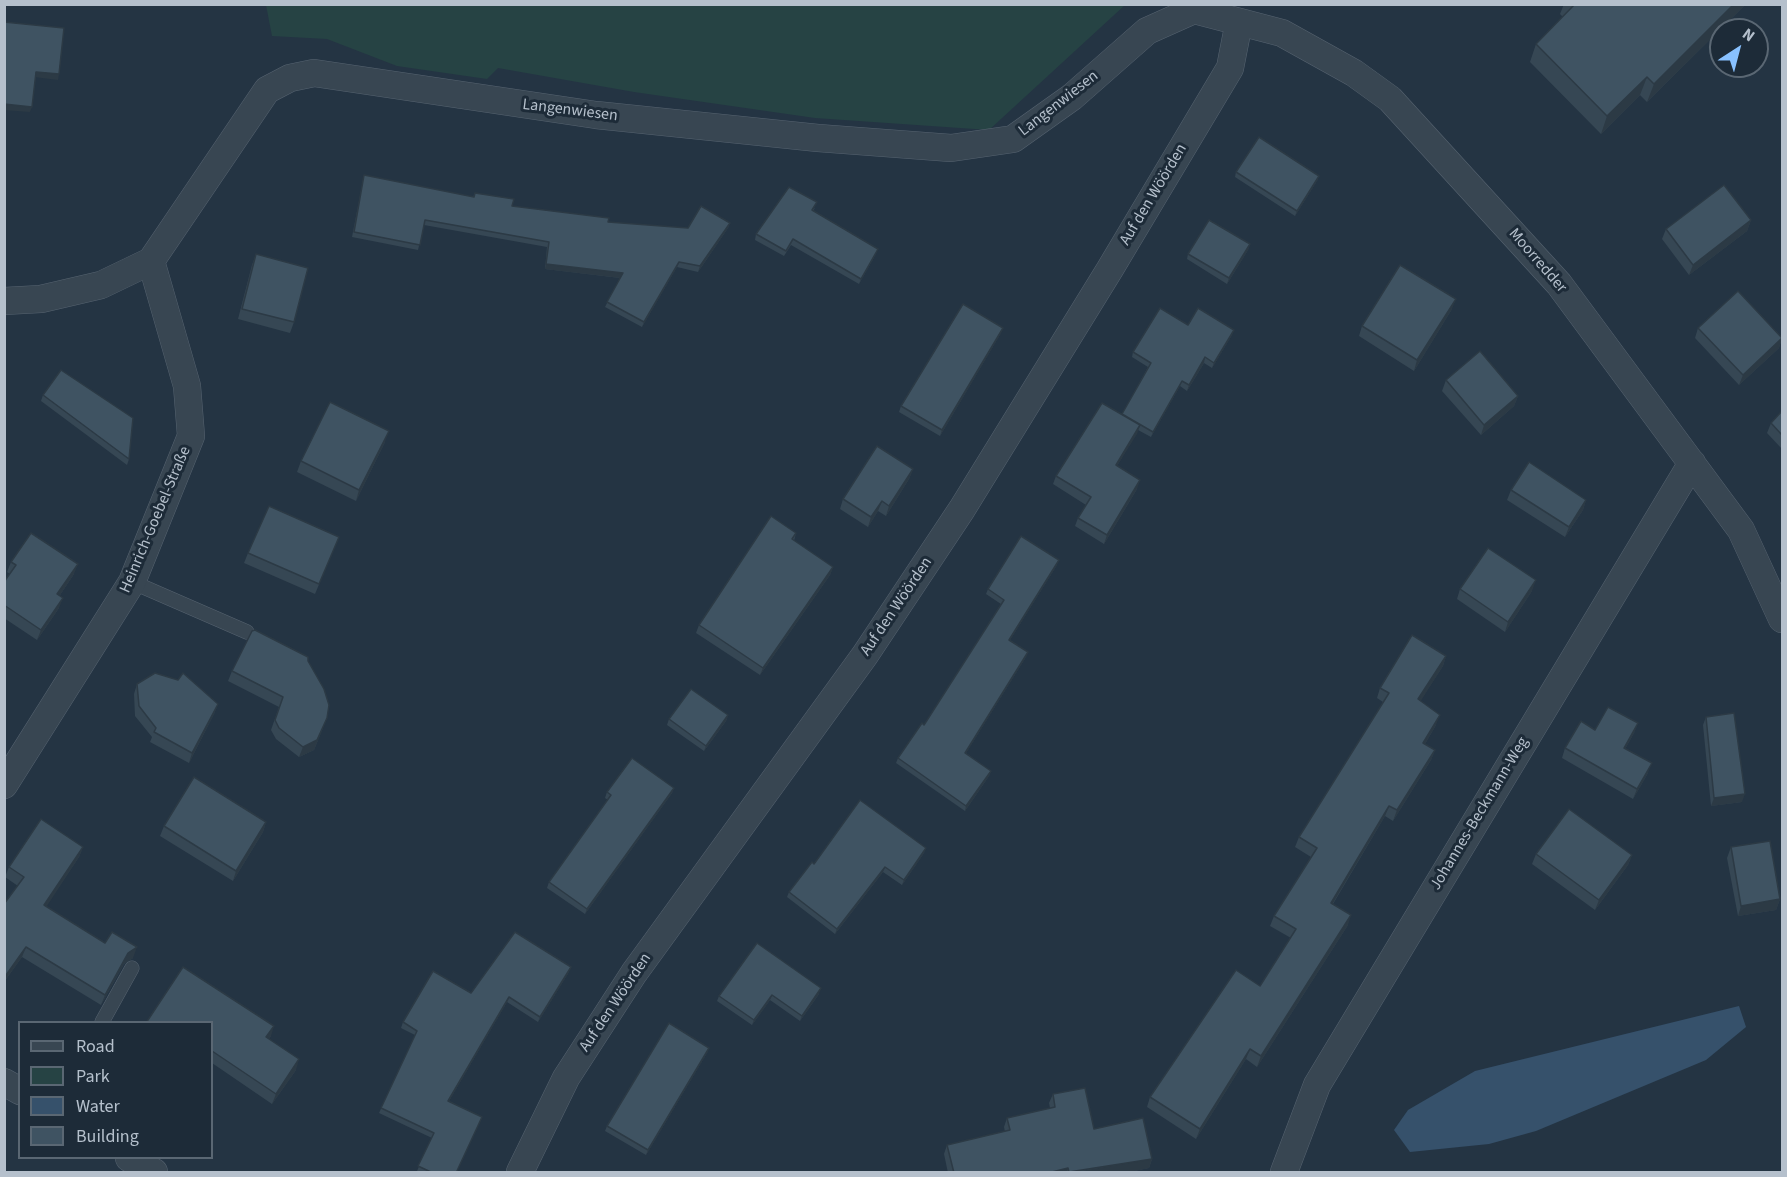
<!DOCTYPE html>
<meta charset="utf-8">
<style>
body{margin:0}
#map{position:relative;width:1787px;height:1177px;overflow:hidden;background:#243443;font-family:"Source Sans 3",sans-serif}
canvas{display:block}
.frame{position:absolute;inset:0;border:6px solid #b5c0cc;pointer-events:none}
.legend{position:absolute;left:18px;top:1021px;width:195px;height:138px;box-sizing:border-box;background:#1d2b38;border:2px solid #5a6773;margin:0;padding:8px 10px;list-style:none;font-size:18px;color:#b5c0cc}
.legend li{display:flex;align-items:center;gap:12px;height:30px}
.legend b{width:30px;border:2px solid #5a6773}
.north{position:absolute;left:1709px;top:18px;width:60px;height:60px;box-sizing:border-box;background:#1d2b38;border:2px solid #5a6773;border-radius:50%;rotate:36deg;font-size:16px;font-weight:700;line-height:24px;text-align:center;color:#b5c0cc}
.north::after{content:'';display:block;margin:auto;width:21px;height:27px;background:#88c1ff;clip-path:polygon(50% 0,100% 100%,50% 72%,0 100%)}
</style>
<div id="map">
<canvas width="1787" height="1177"></canvas>
<div class="frame"></div>
<ul class="legend">
<li><b style="height:8px;background:#384652"></b>Road</li>
<li><b style="height:16px;background:#264344"></b>Park</li>
<li><b style="height:16px;background:#36516b"></b>Water</li>
<li><b style="height:16px;background:#3f5362"></b>Building</li>
</ul>
<div class="north">N</div>
</div>
<script>
const context = document.querySelector('canvas').getContext('2d');
context.lineJoin = 'round';
function fill(path, color) {
  context.fillStyle = color;
  context.fill(path, 'evenodd');
}
function trace(path, color, width, dash) {
  context.strokeStyle = color;
  context.lineWidth = width;
  context.lineCap = dash ? 'butt' : 'round';
  context.setLineDash(dash || []);
  context.stroke(path);
}
function write(font, color, halo, rows, align = 'center') {
  context.font = font + ' "Source Sans 3",sans-serif';
  context.lineWidth = 6;
  context.setLineDash([]);
  context.textBaseline = 'middle';
  context.strokeStyle = halo;
  context.fillStyle = color;
  for (const [text, x, y, turn = 0] of rows) {
    context.save();
    context.translate(x, y);
    context.rotate((+turn || 0) * Math.PI / 180);
    context.textAlign = isNaN(turn) ? turn : align;
    if (halo) context.strokeText(text, 0, 0);
    context.fillText(text, 0, 0);
    context.restore();
  }
}
fill(new Path2D(`
 M266,5H1125L989,130L815,118L634,92L498,68L487,79L397,66L327,39L272,36Z`), '#264344');
fill(new Path2D(`
 M1739,1006L1746,1027L1706,1060L1536,1131L1489,1144L1410,1152L1394,1130L1408,1110L1475,1071Z`), '#36516b');
const service = new Path2D(`
 M132,582L247,632
 M102,1022L132,968`);
const minor = new Path2D(`
 M1194,10L1282,33L1354,73L1390,99L1559,284L1741,530L1782,619
 M4,301L41,299L101,285L151,261L267,90L290,78L314,73L596,115L818,138L951,148L1013,139L1072,97L1147,31L1194,10
 M4,785L132,582L191,436L187,386L151,261
 M4,1082L20,1091
 M129,1158L154,1172
 M520,1172L566,1078L634,973L865,655L962,509L1110,269L1230,68L1239,22
 M1284,1172L1317,1085L1692,463`);
trace(service, '#566370', 15);
trace(minor, '#566370', 28);
trace(service, '#384652', 14);
trace(minor, '#384652', 27);
fill(new Path2D(`
 M1564,4H1746L1647,102L1640,95L1601,134L1530,62L1536,44L1563,17L1560,14Z
 M1236,172L1319,176L1317,181L1295,216L1235,177Z
 M364,175L473,197L475,193L512,206L608,222L688,228L730,223L728,228L698,272L677,267L642,327L605,307L620,278L545,269L547,247L424,225L418,250L352,237L363,180Z
 M815,208L813,211L876,254L859,284L791,245L784,256L755,240L756,234Z
 M1751,220L1747,231L1689,275L1662,239L1666,229Z
 M1250,244L1248,250L1227,284L1187,259L1188,254Z
 M256,254L294,322L290,333L238,319L252,265Z
 M1452,309L1414,371L1359,336L1362,326Z
 M1188,325L1232,335L1212,368L1204,363L1187,391L1180,386L1151,437L1138,430L1117,466L1137,489L1104,544L1075,526L1078,518L1086,505L1053,484L1056,476L1122,414L1148,367L1132,357L1133,352Z
 M1698,328L1782,338L1779,348L1739,385L1695,338Z
 M1001,333L940,436L899,412L901,406Z
 M1446,380L1518,396L1514,406L1481,435L1442,391Z
 M43,395L129,459L127,465L41,401Z
 M1782,411V449L1767,433L1771,423Z
 M385,442L356,501L297,472L301,461Z
 M913,469L909,479L886,516L878,511L868,527L840,509L843,499Z
 M1511,490L1586,500L1583,510L1565,537L1507,500Z
 M796,533L794,541L833,567L830,575L760,675L696,633L699,625Z
 M339,537L315,594L244,563L248,553Z
 M11,562L74,574L60,595L59,608L37,640L4,618V582L10,574L7,572Z
 M1057,565L1010,640L1028,652L1026,657L966,753L991,771L989,776L965,811L896,763L898,758L924,725L1001,604L986,594L988,589Z
 M1460,589L1532,591L1505,632L1457,599Z
 M1446,656L1443,666L1420,701L1436,725L1425,744L1435,750L1431,760L1393,821L1385,816L1333,904L1348,925L1257,1067L1246,1059L1196,1139L1147,1107L1150,1097L1260,986L1291,938L1270,926L1274,916L1311,857L1295,847L1299,837L1383,702L1377,698L1380,688Z
 M308,661L323,728L314,750L299,757L276,739L271,730L279,707L228,681L232,671Z
 M137,684L218,704L214,714L189,763L150,742L152,737L135,716L134,694Z
 M728,715L726,721L704,751L667,725L669,719Z
 M1706,717L1742,802L1711,806L1703,725Z
 M1638,723L1634,733L1625,749L1648,773L1633,799L1562,758L1565,748L1595,730Z
 M674,788L672,793L585,914L547,888L549,882L608,800L605,798L607,792Z
 M266,822L263,832L233,881L160,836L164,826Z
 M83,847L79,857L46,906L105,943L133,958L124,964L101,1005L22,957L4,982V904L18,886L5,877L9,867Z
 M1731,847L1780,899L1776,910L1738,916L1727,858Z
 M926,848L924,853L902,885L883,872L835,934L787,897L789,892L814,864Z
 M1536,854L1632,855L1628,865L1595,910L1532,864Z
 M569,972L538,1022L507,1002L449,1101L482,1117L456,1173H420L417,1171L432,1138L379,1113L415,1035L401,1028L403,1022L471,993Z
 M819,994L800,1021L770,1000L752,1025L717,1001L719,996Z
 M212,1023L271,1036L269,1039L296,1070L272,1104L212,1063Z
 M709,1048L707,1053L646,1155L605,1131L607,1126Z
 M1053,1094L1094,1129L1152,1159L1149,1168L1124,1173H948L944,1154L947,1145L1005,1132L1004,1127L1007,1118L1050,1108L1049,1103Z`), '#364754');
fill(new Path2D(`
 M1734,4H1746L1647,102L1654,84Z
 M36,72L59,74L58,80L34,77Z
 M1647,77L1640,95L1601,134L1607,116Z
 M4,104L32,107L30,112L4,110Z
 M1319,176L1317,181L1295,216L1297,211Z
 M1751,220L1747,231L1689,275L1693,265Z
 M730,223L728,228L698,272L700,266Z
 M1250,244L1248,250L1227,284L1229,278Z
 M878,249L876,254L859,284L861,279Z
 M679,262L677,267L642,327L644,322Z
 M546,264L623,273L621,278L545,269Z
 M1456,299L1452,309L1414,371L1417,360Z
 M1003,328L1001,333L940,436L942,430Z
 M1234,330L1232,335L1212,368L1214,363Z
 M1782,338L1779,348L1739,385L1743,375Z
 M1205,357L1204,363L1187,391L1189,385Z
 M1182,381L1180,386L1151,437L1153,432Z
 M1518,396L1514,406L1481,435L1484,425Z
 M1140,425L1137,434L1112,474L1116,465Z
 M389,431L385,442L356,501L359,490Z
 M913,469L909,479L886,516L889,506Z
 M1140,480L1137,489L1104,544L1107,535Z
 M1586,500L1583,510L1565,537L1569,527Z
 M882,501L878,511L868,527L871,517Z
 M1059,560L1057,565L1007,645L1009,640Z
 M78,564L74,574L54,604L57,594Z
 M833,567L830,575L760,675L763,668Z
 M1536,580L1532,591L1505,632L1508,622Z
 M63,598L59,608L37,640L41,630Z
 M1028,652L1026,657L963,758L965,753Z
 M1446,656L1443,666L1415,710L1418,699Z
 M218,704L214,714L189,763L192,753Z
 M728,715L726,721L704,751L706,746Z
 M1440,715L1436,725L1420,753L1423,743Z
 M327,718L314,750L299,757L303,747Z
 M1638,723L1634,733L1620,758L1624,748Z
 M1435,750L1431,760L1393,821L1397,810Z
 M1652,763L1648,773L1633,799L1637,789Z
 M991,771L989,776L965,811L966,806Z
 M674,788L672,793L585,914L587,909Z
 M1745,794L1742,802L1711,806L1714,798Z
 M1389,806L1385,816L1327,913L1331,903Z
 M266,822L263,832L233,881L236,871Z
 M83,847L79,857L41,915L44,905Z
 M926,848L924,853L902,885L904,880Z
 M1632,855L1628,865L1595,910L1599,900Z
 M885,867L883,872L835,934L837,929Z
 M1780,899L1776,910L1738,916L1741,906Z
 M1351,915L1348,925L1257,1067L1261,1056Z
 M26,947L22,957L4,982V978Z
 M137,947L133,958L124,964L101,1005L105,995L128,953Z
 M571,967L569,972L538,1022L540,1017Z
 M821,988L819,994L800,1021L802,1016Z
 M772,995L770,1000L752,1025L754,1020Z
 M509,997L507,1002L446,1106L448,1101Z
 M274,1026L271,1036L263,1048L266,1037Z
 M709,1048L707,1053L646,1155L648,1150Z
 M1250,1049L1246,1059L1196,1139L1200,1129Z
 M299,1059L296,1070L272,1104L276,1094Z
 M1152,1159L1149,1168L1124,1173H1069Z
 M1068,1168L1067,1173H1048Z`), '#2c3a45');
const building = new Path2D(`
 M1575,4H1734L1654,84L1647,77L1607,116L1536,44Z
 M4,22L64,28L59,74L36,72L32,107L4,104Z
 M1259,137L1319,176L1297,211L1236,172Z
 M364,175L474,197L475,193L514,199L512,206L609,218L608,222L688,228L701,206L730,223L700,266L679,262L644,322L607,302L623,273L546,264L549,242L425,220L420,245L354,232Z
 M1724,185L1751,220L1693,265L1666,229Z
 M789,187L817,202L812,210L878,249L861,279L793,239L786,251L756,234Z
 M1209,220L1250,244L1229,278L1188,254Z
 M256,254L308,268L294,322L242,309Z
 M1400,265L1456,299L1417,360L1362,326Z
 M1738,291L1782,338L1743,375L1698,328Z
 M963,304L1003,328L942,430L901,406Z
 M1160,308L1188,325L1198,308L1234,330L1214,363L1205,357L1189,385L1182,381L1153,432L1122,414L1151,363L1133,352Z
 M1480,351L1518,396L1484,425L1446,380Z
 M61,370L133,418L129,459L43,395Z
 M330,402L389,431L359,490L301,461Z
 M1102,403L1140,425L1116,465L1140,480L1107,535L1078,518L1091,497L1056,476Z
 M1782,411V435L1771,423Z
 M877,446L913,469L889,506L882,501L871,517L843,499Z
 M1529,462L1586,500L1569,527L1511,490Z
 M269,506L339,537L319,584L248,553Z
 M771,516L796,533L792,539L833,567L763,668L699,625Z
 M31,533L78,564L57,594L63,598L41,630L4,605V582L16,565L11,562Z
 M1021,536L1059,560L1009,640L1028,652L965,753L991,771L966,806L898,758L922,723L924,725L1004,600L988,589Z
 M1488,548L1536,580L1508,622L1460,589Z
 M255,630L308,657V661L324,689L329,705L327,718L317,740L303,747L279,728L275,720L283,697L232,671L252,631Z
 M1412,635L1446,656L1418,699L1440,715L1423,743L1435,750L1397,810L1389,806L1331,903L1351,915L1261,1056L1250,1049L1200,1129L1150,1097L1236,970L1260,986L1296,929L1274,916L1317,848L1299,837L1389,693L1380,688Z
 M155,673L178,680L183,673L218,704L192,753L154,732L156,728L139,706L137,684Z
 M691,689L728,715L706,746L669,719Z
 M1608,707L1638,723L1624,748L1652,763L1637,789L1565,748L1581,721L1595,730Z
 M1734,713L1745,794L1714,798L1706,717Z
 M632,758L674,788L587,909L549,882L611,795L607,792Z
 M194,777L266,822L236,871L164,826Z
 M860,800L926,848L904,880L885,867L837,929L789,892L812,862L814,864Z
 M1569,809L1632,855L1599,900L1536,854Z
 M41,819L83,847L44,905L105,943L112,932L137,947L128,953L105,995L26,947L4,978V904L24,877L9,867Z
 M1770,841L1780,899L1741,906L1731,847Z
 M515,932L571,967L540,1017L509,997L448,1101L482,1117L456,1173H433L418,1166L434,1133L381,1108L417,1031L403,1022L433,971L471,993Z
 M757,943L821,988L802,1016L772,995L754,1020L719,996Z
 M183,967L274,1026L266,1037L299,1059L276,1094L212,1051V1023H146Z
 M669,1023L709,1048L648,1150L607,1126Z
 M1085,1088L1094,1129L1143,1118L1152,1159L1069,1172L1068,1168L1048,1173H954L947,1145L1010,1130L1007,1118L1055,1107L1053,1094Z`);
fill(building, '#3f5362');
trace(building, '#2c3a45', 1.5);
write('16px', '#b5c0cc', '#1d2b38', [
 ["Langenwiesen",1059,104,-38],
 ["Langenwiesen",570,111,7],
 ["Auf den Wöörden",1154,195,-59],
 ["Moorredder",1537,261,49],
 ["Heinrich-Goebel-Straße",156,520,-67],
 ["Auf den Wöörden",897,607,-56],
 ["Johannes-Beckmann-Weg",1480,814,-59],
 ["Auf den Wöörden",616,1003,-56]
]);
</script>
